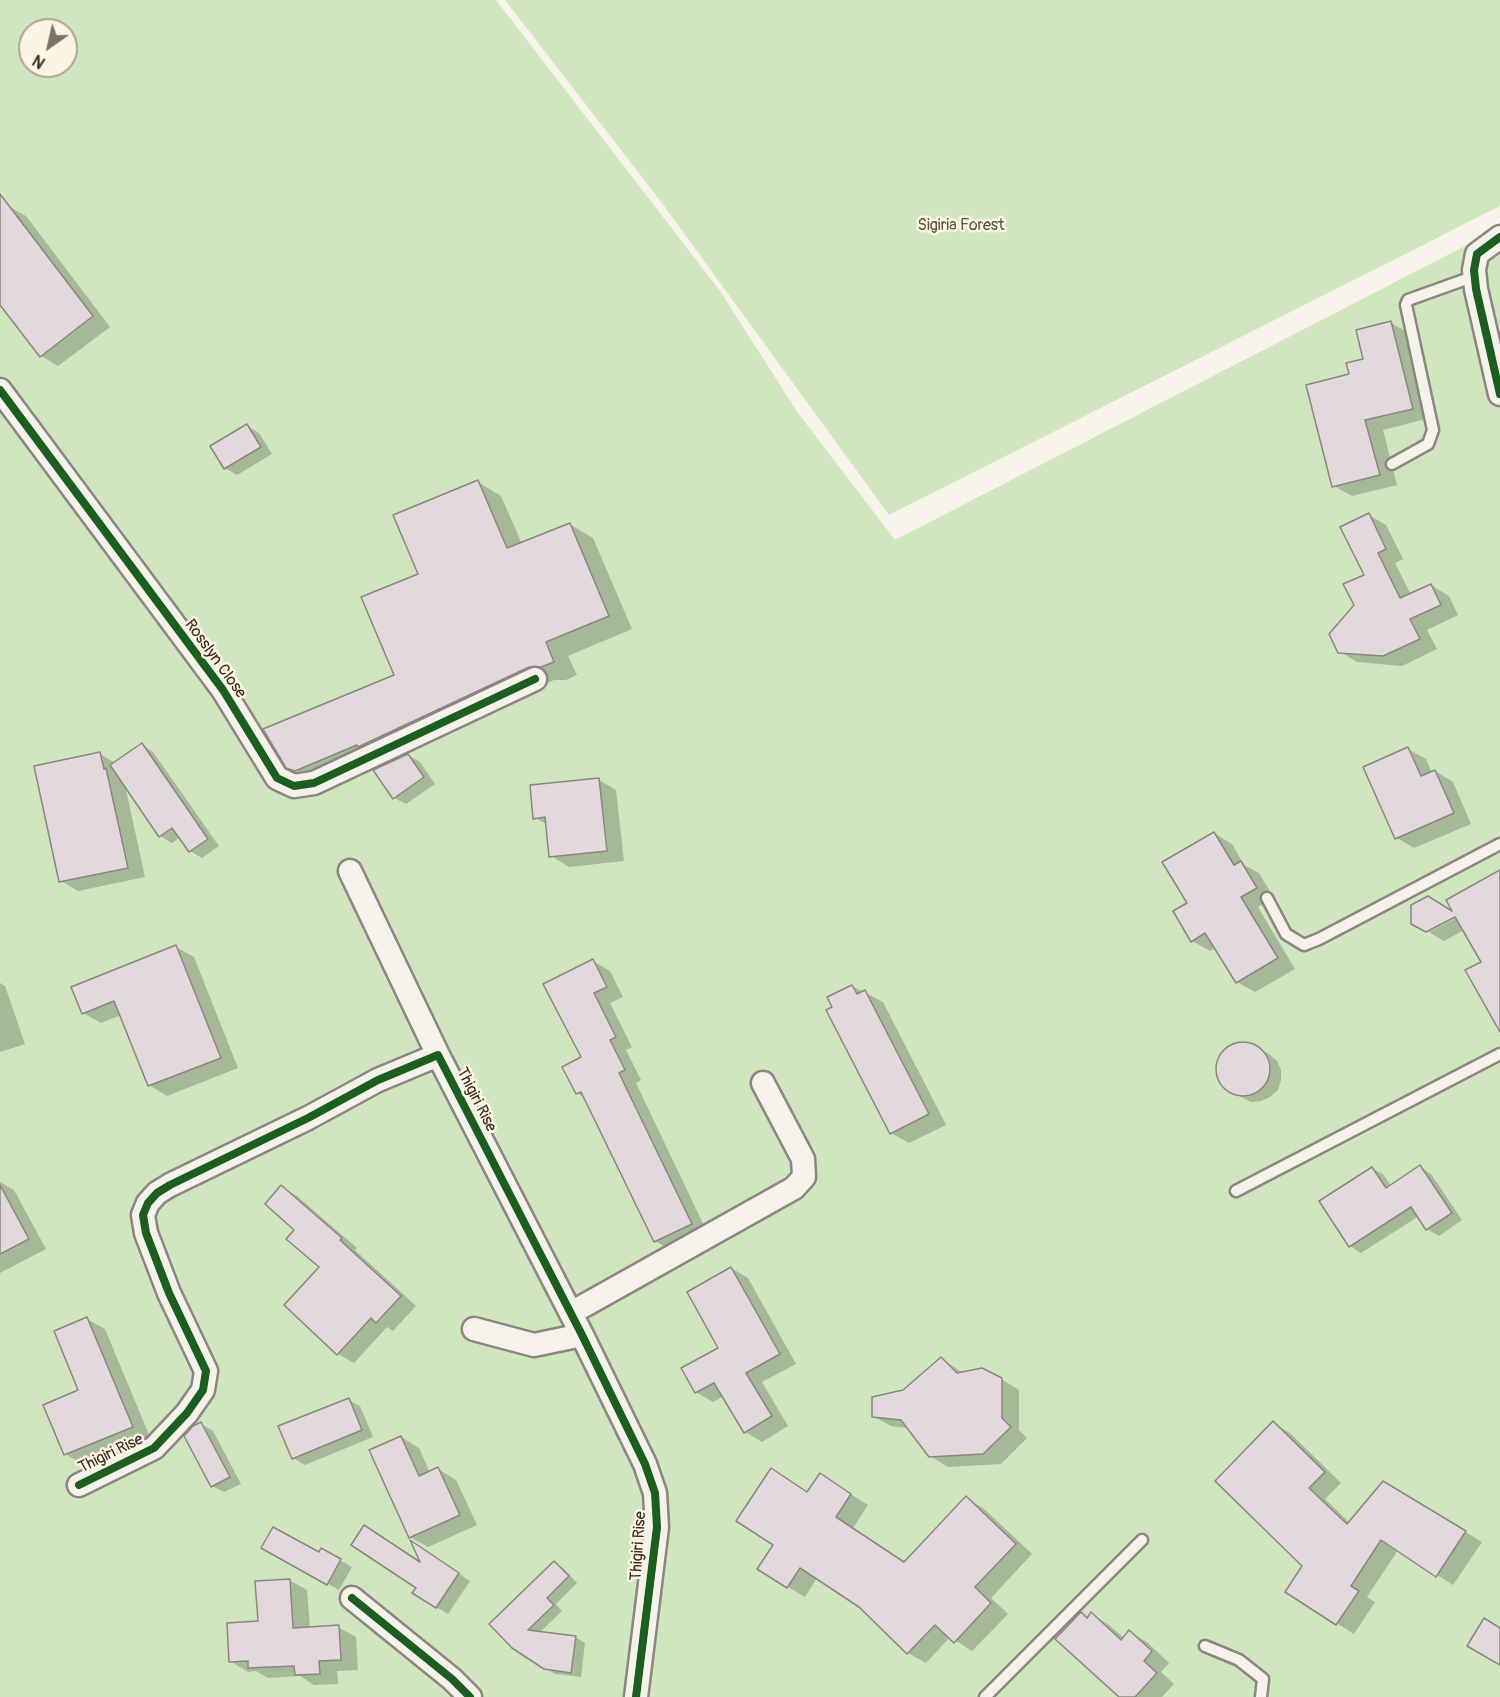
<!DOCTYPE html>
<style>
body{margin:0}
#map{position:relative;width:1500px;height:1697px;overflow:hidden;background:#f7f3ea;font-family:Pangolin,sans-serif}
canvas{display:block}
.north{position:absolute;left:18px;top:18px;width:60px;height:60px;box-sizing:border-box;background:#fcf5e5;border:2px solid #afa495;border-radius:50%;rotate:214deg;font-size:16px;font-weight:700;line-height:24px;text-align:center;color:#3b2a1e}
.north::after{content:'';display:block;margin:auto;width:21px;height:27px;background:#7d7065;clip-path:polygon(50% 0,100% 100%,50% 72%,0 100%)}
</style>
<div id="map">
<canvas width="1500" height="1697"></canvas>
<div class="north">N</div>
</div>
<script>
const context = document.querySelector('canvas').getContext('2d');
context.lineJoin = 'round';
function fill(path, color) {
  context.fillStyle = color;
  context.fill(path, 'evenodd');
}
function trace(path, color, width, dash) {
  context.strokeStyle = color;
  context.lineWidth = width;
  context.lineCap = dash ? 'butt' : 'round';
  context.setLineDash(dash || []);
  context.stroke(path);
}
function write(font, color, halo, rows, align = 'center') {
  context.font = font + ' Pangolin,sans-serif';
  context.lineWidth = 5;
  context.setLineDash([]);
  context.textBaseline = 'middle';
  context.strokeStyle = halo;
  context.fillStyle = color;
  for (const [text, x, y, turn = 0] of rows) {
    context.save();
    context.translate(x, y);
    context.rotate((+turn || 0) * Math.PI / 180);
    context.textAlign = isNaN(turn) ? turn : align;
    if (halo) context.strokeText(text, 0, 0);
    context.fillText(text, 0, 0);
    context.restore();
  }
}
fill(new Path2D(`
 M0,0H496L720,291L798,413L895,540L1500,228V1697H0ZM30,30H66V66H30Z
 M505,0H1500V206L889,515L662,203Z`), '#cfe6be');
fill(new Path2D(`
 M8,206L26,216L110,327L58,366L41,356L0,303V211Z
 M1391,323L1409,333L1430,418L1383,430L1397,485L1352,496L1334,486L1351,375L1365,360Z
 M247,426L259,433L272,454L237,475L225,468Z
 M478,482L501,496L522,544L569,524L593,538L632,629L568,656L577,675L566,680H554L383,760L312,781L287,766L396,676L420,574Z
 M1369,515L1386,525L1403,559L1395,563L1411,595L1431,585L1449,596L1458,615L1427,630L1437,649L1402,666L1357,662L1339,651L1366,576Z
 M142,745L153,752L219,846L202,858L190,851L180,837L172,843L160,836L125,785L145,877L78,891L61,881L100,754L115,763Z
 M1408,749L1426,759L1432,773L1435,771L1453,782L1471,824L1414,848L1397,838Z
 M408,755L420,762L435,784L406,804L394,798Z
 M599,780L616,790L624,861L569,867L551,856L548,825L535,818Z
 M1214,833L1232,844L1244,865L1259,873L1274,898L1258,907L1295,969L1255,992L1237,982L1216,948L1210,951L1192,941L1189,903Z
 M1500,872V1014L1483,962L1464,930L1444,941L1429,932L1462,915L1461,912L1427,931L1412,923L1455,914Z
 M176,947L194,957L238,1068L167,1096L149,1085L121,1015L101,1023L83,1013Z
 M593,961L610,971L623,997L610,1003L632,1047L626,1050L641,1080L636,1083L708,1234L672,1251L655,1241L585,1098L577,1093Z
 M0,983L5,986L25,1044L0,1052Z
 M852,986L883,1002L946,1125L909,1143L891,1133L834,1007Z
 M1247,1043L1269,1054L1277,1061L1281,1070V1080L1278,1090L1270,1097L1261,1101L1251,1102L1229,1091L1222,1084L1218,1075L1217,1064L1221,1055L1228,1048L1237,1044Z
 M1420,1167L1431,1174L1462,1220L1439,1236L1427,1229L1419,1216L1361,1253L1350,1246L1372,1168L1384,1175L1391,1186Z
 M0,1182L14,1190L46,1249L0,1273Z
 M281,1187L297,1196L357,1248L355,1250L416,1306L393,1331L387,1327L354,1363L338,1354L321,1267L296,1230Z
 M731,1268L748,1278L796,1364L762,1382L788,1426L762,1442L745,1432L724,1396L713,1402L696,1392L720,1348Z
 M87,1319L105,1329L150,1437L83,1464L65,1454L80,1391Z
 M942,1359L963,1373L1001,1379L1019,1390V1430L1027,1438L1001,1464L948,1467L930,1456L909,1428L891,1426L873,1416Z
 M349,1400L360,1406L373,1437L305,1465L293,1458Z
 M1273,1423L1290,1433L1341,1483L1325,1499L1350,1523L1384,1483L1482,1542L1453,1585L1398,1550L1367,1597L1375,1602L1354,1634L1287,1592L1304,1565Z
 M201,1424L213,1431L241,1484L224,1492L212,1486Z
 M401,1437L419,1448L430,1473L438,1469L456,1480L477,1525L428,1547L410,1537Z
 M820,1475L868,1505L853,1528L905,1563L966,1498L983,1508L1032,1554L991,1598L1008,1614L972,1651L950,1637L926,1663L908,1653L860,1606L817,1578L805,1597L788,1587L808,1493Z
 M263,1547L319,1554L322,1550L352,1567L339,1590Z
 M422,1549L470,1581L448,1614L436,1607L418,1588L423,1564Z
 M554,1563L563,1568L577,1583L556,1604L562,1611L539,1633L575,1637L585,1643L581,1677L555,1674L513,1647Z
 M289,1580L307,1590L310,1628L338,1627L356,1637L358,1670L337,1671L338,1684L314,1685L300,1676L268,1678L256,1671L248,1672L230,1661Z
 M1081,1614L1088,1618L1091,1614L1109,1625L1124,1638L1129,1632L1147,1642L1169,1663L1161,1672L1174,1684L1162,1697H1132Z`), '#0003');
const building = new Path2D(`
 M0,194L93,316L40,357L0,305Z
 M1391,321L1413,409L1365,420L1380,475L1332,487L1306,385L1349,374L1346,363L1363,359L1356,330Z
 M247,424L261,447L224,469L210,446Z
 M478,480L507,548L570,523L609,616L546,642L554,662L541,667H529L358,747L357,745L295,771L286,768L263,729L394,675L361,597L418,574L393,515Z
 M1369,513L1386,549L1378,553L1400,598L1431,584L1441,605L1410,619L1420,639L1383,656L1338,653L1329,634L1354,605L1343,584L1364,575L1340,527Z
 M142,743L208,839L189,852L172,828L159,837L110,765Z
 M1408,747L1421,776L1435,770L1454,813L1395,839L1363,767Z
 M100,752L104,769L106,768L128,868L59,882L34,766Z
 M408,754L424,777L393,799L373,770Z
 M599,778L607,851L549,857L545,817L533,819L530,785Z
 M1214,832L1234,865L1241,861L1257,888L1241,897L1278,958L1236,983L1205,933L1191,942L1173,911L1187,903L1162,862Z
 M1500,870V1032L1465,970L1481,962L1455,917L1426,932L1411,924V905L1428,896L1452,911L1446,900Z
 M176,945L221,1058L148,1086L114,1001L82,1014L71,987Z
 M593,959L607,987L594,993L616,1037L610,1040L625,1070L619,1073L692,1224L654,1242L581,1092L576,1094L562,1067L581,1057L543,984Z
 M852,985L857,994L865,990L929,1114L890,1134L826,1010L832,1007L827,997Z
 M1216 1069a27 27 0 1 1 54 0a27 27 0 1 1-54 0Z
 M1420,1165L1452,1213L1426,1230L1411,1207L1349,1247L1319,1201L1372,1167L1386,1188Z
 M0,1185L29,1239L0,1254Z
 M281,1185L342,1238L340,1240L401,1296L376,1323L371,1318L337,1355L284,1305L319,1267L286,1239L294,1230L265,1204Z
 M731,1267L780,1354L746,1373L772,1416L744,1433L714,1383L695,1393L681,1368L718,1348L687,1292Z
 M87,1317L133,1427L64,1455L43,1405L78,1390L54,1331Z
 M941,1357L957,1373L982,1368L1002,1378V1418L1011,1427L983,1454L929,1457L901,1420L872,1417V1397L903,1390Z
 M349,1398L362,1430L292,1459L278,1426Z
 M1273,1421L1325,1472L1309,1488L1347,1524L1383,1481L1466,1531L1436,1577L1381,1540L1351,1586L1359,1591L1336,1625L1285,1592L1302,1566L1215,1481Z
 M201,1422L230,1477L211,1487L184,1436L193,1426Z
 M401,1436L419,1476L438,1467L460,1515L409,1538L369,1450Z
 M771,1468L807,1492L820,1473L851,1494L836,1517L904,1562L966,1496L1016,1544L975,1587L991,1603L954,1643L935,1625L907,1654L859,1607L800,1568L787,1588L757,1569L773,1545L736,1521Z
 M364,1525L420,1562L410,1540L459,1573L436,1608L412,1593L416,1588L351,1545Z
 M273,1527L319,1552L321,1548L341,1559L327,1585L261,1548Z
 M554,1561L569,1576L547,1598L554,1605L528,1630L576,1636L571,1673L544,1669L512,1648L489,1624Z
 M290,1579L293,1628L339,1625L341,1660L319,1661L320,1674L295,1675L294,1666L248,1668V1661L229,1662L227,1623L258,1621L255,1581Z
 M1081,1612L1087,1618L1091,1612L1121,1640L1129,1630L1152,1651L1144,1661L1157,1673L1135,1697H1119L1055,1639Z
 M1484,1618L1500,1628V1665L1467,1646Z`);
fill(building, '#e3d9dc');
trace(building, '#8b867f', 1.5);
const lane = new Path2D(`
 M1392,464L1428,444L1433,430L1406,305L1408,300L1475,276
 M1267,898L1286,934L1304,945L1319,939L1500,844
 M1236,1191L1500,1054
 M1205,1646L1239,1660L1263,1679L1261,1697
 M985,1697L1142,1540`);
const street = new Path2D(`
 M1500,237L1477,254L1474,270L1476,289L1500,394
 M0,390L223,690L277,778L294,786L314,783L535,679
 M350,871L438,1055
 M571,1313L794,1188L804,1177L803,1159L763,1083
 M474,1329L534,1345L582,1335
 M79,1485L154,1448L187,1413L203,1390L206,1371L169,1293L146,1233L143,1215L148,1203L157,1193L170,1185L308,1118L378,1080L438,1055L582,1335L645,1464L655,1493L657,1527L636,1697
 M352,1598L452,1679L470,1697`);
trace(lane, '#8b867f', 15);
trace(street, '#8b867f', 27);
trace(lane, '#f5f2ec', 10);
trace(street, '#f5f2ec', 22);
trace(new Path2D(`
 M1500,237L1477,254L1474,270L1476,289L1500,394
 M0,390L223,690L277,778L294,786L314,783L535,679
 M79,1485L154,1448L187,1413L203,1390L206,1371L169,1293L146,1233L143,1215L148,1203L157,1193L170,1185L308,1118L378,1080L438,1055L582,1335L645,1464L655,1493L657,1527L636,1697
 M352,1598L452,1679L470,1697`), '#1b5e20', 8);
write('16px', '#58563d', '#fcf5e5', [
 ["Sigiria Forest",961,226]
]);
write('16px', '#3b2a1e', '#fcf5e5', [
 ["Rosslyn Close",215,659,54],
 ["Thigiri Rise",476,1100,63],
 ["Thigiri Rise",111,1454,-26],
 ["Thigiri Rise",639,1546,-86]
]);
</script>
